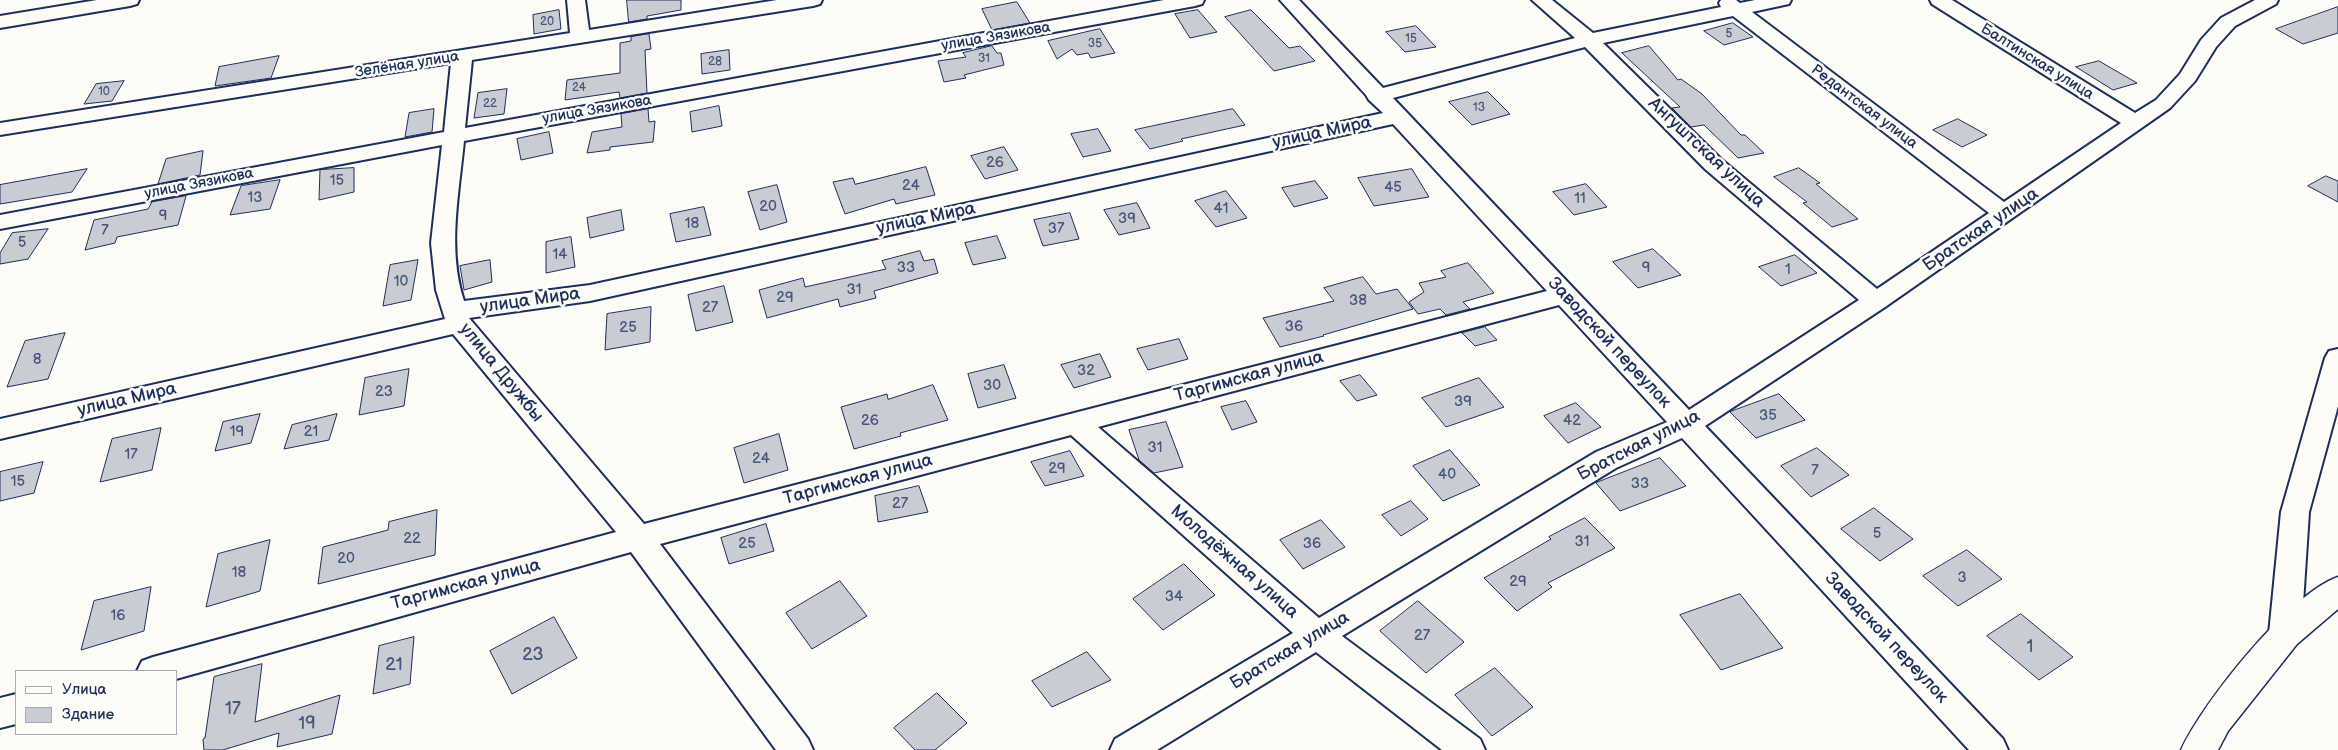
<!DOCTYPE html>
<meta charset="utf-8">
<style>
body{margin:0}
#map{position:relative;width:2338px;height:750px;overflow:hidden;background:#fdfcf7;font-family:"Balsamiq Sans",sans-serif}
canvas{display:block}
.legend{position:absolute;left:15px;top:670px;width:162px;height:65px;box-sizing:border-box;background:#fdfcf7;border:1px solid #a3aaba;margin:0;padding:6px 9px;list-style:none;font-size:15px;color:#1b2f5e}
.legend li{display:flex;align-items:center;gap:10px;height:25px}
.legend b{width:25px;border:1px solid #a3aaba}
</style>
<div id="map">
<canvas width="2338" height="750"></canvas>
<ul class="legend">
<li><b style="height:6px;background:#fdfcf7"></b>Улица</li>
<li><b style="height:14px;background:#c9ccd3"></b>Здание</li>
</ul>
</div>
<script>
const context = document.querySelector('canvas').getContext('2d');
context.lineJoin = 'round';
function fill(path, color) {
  context.fillStyle = color;
  context.fill(path, 'evenodd');
}
function trace(path, color, width, dash) {
  context.strokeStyle = color;
  context.lineWidth = width;
  context.lineCap = dash ? 'butt' : 'round';
  context.setLineDash(dash || []);
  context.stroke(path);
}
function write(font, color, halo, rows, align = 'center') {
  context.font = font + ' "Balsamiq Sans",sans-serif';
  context.lineWidth = 5;
  context.setLineDash([]);
  context.textBaseline = 'middle';
  context.strokeStyle = halo;
  context.fillStyle = color;
  for (const [text, x, y, turn = 0] of rows) {
    context.save();
    context.translate(x, y);
    context.rotate((+turn || 0) * Math.PI / 180);
    context.textAlign = isNaN(turn) ? turn : align;
    if (halo) context.strokeText(text, 0, 0);
    context.fillText(text, 0, 0);
    context.restore();
  }
}
const building = new Path2D(`
 M627,0H681V10L647,16V19L629,22Z
 M1017,2L1030,23L992,30L982,9Z
 M2338,7V33L2303,44L2276,29Z
 M559,10L561,29L534,34L533,15Z
 M1198,10L1217,32L1190,38L1175,14Z
 M1251,10L1289,48L1300,46L1315,61L1274,71L1225,17Z
 M1733,23L1753,37L1724,45L1704,31Z
 M1416,26L1436,47L1405,52L1386,32Z
 M1100,29L1115,53L1091,58L1088,53L1077,55L1072,49L1057,59L1048,41Z
 M649,34L651,49L645,50L647,93L620,98L619,92L565,100L567,80L620,73V43L631,41V37Z
 M992,46L997,53H1001L1004,65L964,75L966,78L944,82L938,61L966,57L963,53Z
 M1649,46L1678,80L1681,79L1702,94L1741,135H1745L1764,153L1738,158L1704,125L1691,127L1672,108L1680,107L1622,53Z
 M729,50L730,70L702,74L701,54Z
 M279,56L271,78L215,86L219,67Z
 M2099,61L2137,83L2113,90L2076,67Z
 M124,81L112,101L84,104L96,84Z
 M507,89L504,114L474,118L478,93Z
 M1488,92L1510,114L1472,125L1449,102Z
 M719,106L722,126L692,132L690,112Z
 M434,109L432,132L405,137L409,113Z
 M648,109L649,122L655,121L653,142L610,147V150L587,153L592,132L622,127L621,114Z
 M1233,109L1245,125L1181,139L1183,141L1150,149L1135,130Z
 M1958,119L1987,135L1962,147L1933,130Z
 M1098,129L1111,151L1083,157L1071,134Z
 M549,132L553,153L521,160L517,139Z
 M1004,147L1018,170L985,179L971,156Z
 M203,151L200,175L158,184L166,159Z
 M926,167L935,195L896,204L894,199L845,214L833,182L853,178L855,184Z
 M354,168V192L319,200L320,170Z
 M1799,168L1820,183L1816,184L1858,219L1832,227L1803,203L1807,202L1774,177Z
 M87,169L72,192L0,204V185Z
 M1412,169L1429,197L1374,206L1358,178Z
 M2326,176L2338,181V202L2308,186Z
 M280,180L270,209L230,215L241,186Z
 M1315,181L1328,198L1294,207L1282,188Z
 M1586,184L1607,207L1574,215L1553,192Z
 M777,185L787,222L760,230L748,192Z
 M1226,191L1247,218L1216,227L1195,201Z
 M186,196L178,225L117,237L115,243L85,250L94,220L148,209L152,202Z
 M1137,203L1150,228L1119,235L1104,210Z
 M704,207L711,235L676,242L670,214Z
 M621,210L624,230L590,238L587,218Z
 M1070,213L1079,239L1043,246L1034,220Z
 M48,229L28,259L0,264V253L12,233Z
 M997,236L1006,258L973,265L965,243Z
 M571,237L575,267L546,273V242Z
 M1653,249L1681,275L1638,288L1613,262Z
 M920,251L924,261L934,259L938,273L874,291L876,298L840,307L838,299L767,318L759,290L803,278L805,287L886,269L882,261Z
 M1795,255L1817,273L1781,286L1759,267Z
 M418,260L411,300L383,306L390,265Z
 M490,260L492,282L464,290L460,266Z
 M1468,263L1494,293L1463,302L1470,309L1446,315L1440,309L1418,314L1409,302L1424,292L1419,283L1446,277L1441,271Z
 M1363,277L1376,294L1397,289L1413,309L1323,335L1324,336L1280,347L1263,318L1334,301L1324,288Z
 M724,286L733,322L696,331L688,295Z
 M651,307L650,342L605,350L607,314Z
 M1485,327L1497,340L1475,346L1462,333Z
 M65,333L48,379L7,387L25,341Z
 M1179,339L1188,359L1148,370L1137,349Z
 M1100,354L1111,377L1074,388L1061,365Z
 M1004,365L1016,398L978,408L968,374Z
 M409,369L404,406L359,415L365,378Z
 M1360,375L1377,395L1357,401L1340,381Z
 M1479,378L1504,407L1446,427L1422,398Z
 M933,385L948,420L900,433L901,436L854,449L841,407L887,394L888,399Z
 M1779,394L1805,420L1756,438L1730,412Z
 M1246,401L1257,422L1232,430L1221,407Z
 M1576,403L1601,427L1568,443L1544,416Z
 M260,414L251,443L215,451L223,422Z
 M337,414L329,440L284,449L292,425Z
 M1166,422L1183,467L1154,473L1139,460L1129,430Z
 M161,428L152,470L100,482L112,439Z
 M779,434L788,470L744,483L734,448Z
 M1817,448L1849,475L1811,497L1781,466Z
 M1450,450L1480,485L1443,501L1413,466Z
 M1070,451L1084,476L1045,486L1031,462Z
 M1660,458L1686,486L1620,511L1596,483Z
 M43,462L34,493L0,501V472Z
 M919,486L928,512L878,522L875,496Z
 M1411,501L1428,519L1401,536L1382,515Z
 M1874,508L1913,539L1880,561L1841,529Z
 M437,510L435,555L318,584L323,547L388,530L389,522Z
 M1585,518L1615,548L1548,583L1552,587L1517,611L1484,578L1551,539L1549,537Z
 M1321,520L1345,547L1303,569L1280,540Z
 M766,524L774,551L729,564L721,538Z
 M270,540L260,591L206,607L218,554Z
 M1967,550L2002,579L1958,606L1923,576Z
 M1184,564L1215,595L1163,630L1133,599Z
 M840,581L867,616L812,649L786,613Z
 M151,587L144,631L81,650L94,601Z
 M1740,594L1783,648L1721,670L1680,615Z
 M1418,601L1464,642L1426,673L1380,631Z
 M2021,614L2073,657L2039,680L1987,636Z
 M554,617L577,658L512,694L490,651Z
 M414,637L410,684L373,694L379,646Z
 M1087,652L1111,680L1052,707L1032,681Z
 M262,664L255,722L340,695L332,734L277,747L279,733L223,750H204L203,739L205,738L214,677Z
 M1495,668L1533,707L1492,736L1455,695Z
 M937,693L967,723L935,750H915L894,728Z`);
fill(building, '#c9ccd3');
trace(building, '#1b2f5e', 1);
const minor = new Path2D(`
 M97,0H139L137,4L130,6L0,28V16Z
 M567,0H585L589,30L777,0H822L820,4L813,6L472,60L465,128L1164,0H1204L1202,4L1195,6L464,141C459,193 447,250 464,301L590,285L1383,113L1369,100L1366,95L1280,0H1299L1383,88L1575,38L1532,0H1552L1593,33L1721,7L1719,3L1721,0H1736L1740,3L1755,0H1791L1789,4L1752,12L2004,202L2121,123L1932,4L1930,0H1952L2135,113L2156,100L2180,74L2201,40L2221,18L2255,0H2278L2276,4L2235,26L2216,47L2195,81L2170,108L1885,307L1705,426L2003,739L2008,750H1969L1682,438L1616,468L1342,636L1480,739L1485,750H1442L1316,652L1157,750H1110L1115,739L1293,633L1071,435L660,544L808,739L813,750H776L631,552L176,679V671H137L142,661L153,657L616,532L453,334L0,439V419L445,319L436,290L431,243L442,145L0,229V215L444,132L451,63L0,135V123L570,33ZM1733,16L1989,213L1877,289L1721,159L1603,43ZM1585,47L1705,169L1859,300L1689,410L1393,98ZM1393,124L1547,291L644,524L469,318L590,301ZM1559,305L1667,422L1596,452L1319,618L1098,427Z
 M2338,349V406L2309,512L2301,634L2296,644L2285,648L2274,644L2269,634L2281,512L2325,358L2329,351Z
 M16,694V724L0,728V698Z`);
const secondary = new Path2D(`
 M2338,577V609L2297,644L2228,731L2218,750H2181C2203,702 2289,594 2338,577Z`);
trace(minor, '#1b2f5e', 4);
trace(secondary, '#1b2f5e', 3);
fill(minor, '#fdfcf7');
fill(secondary, '#fdfcf7');
write('12px', '#46567b', null, [
 ["20",547,22],
 ["5",1729,34],
 ["15",1411,39],
 ["35",1095,44],
 ["31",984,59],
 ["28",715,62],
 ["24",579,88],
 ["10",104,92],
 ["22",490,104],
 ["13",1479,108]
]);
write('15px', '#1b2f5e', '#fdfcf7', [
 ["улица Зязикова",996,37,-10],
 ["Балтинская улица",2037,62,32],
 ["Зелёная улица",407,65,-9],
 ["Редантская улица",1864,107,37],
 ["улица Зязикова",597,110,-10],
 ["улица Зязикова",199,184,-11]
]);
write('15px', '#46567b', null, [
 ["26",995,163],
 ["15",337,181],
 ["24",911,186],
 ["45",1393,188],
 ["13",255,198],
 ["11",1580,199],
 ["20",768,207],
 ["41",1221,209],
 ["9",163,216],
 ["39",1127,219],
 ["18",692,224],
 ["37",1056,229],
 ["7",105,231],
 ["5",22,243],
 ["14",560,255],
 ["33",906,268],
 ["9",1646,268],
 ["1",1788,270],
 ["10",401,282],
 ["31",854,290],
 ["29",785,298],
 ["38",1358,301],
 ["27",710,308],
 ["36",1294,327],
 ["25",628,328],
 ["8",37,360],
 ["32",1086,371],
 ["30",992,386],
 ["23",384,392],
 ["39",1463,402],
 ["35",1768,416],
 ["26",870,421],
 ["42",1572,421],
 ["19",237,432],
 ["21",311,432],
 ["31",1155,448],
 ["17",131,455],
 ["24",761,459],
 ["29",1057,469],
 ["7",1815,471],
 ["40",1447,475],
 ["15",18,482],
 ["33",1640,484],
 ["27",900,504],
 ["5",1877,534],
 ["22",412,539],
 ["31",1582,542],
 ["25",747,544],
 ["36",1312,544],
 ["20",346,559],
 ["18",239,573],
 ["3",1962,578],
 ["29",1518,582],
 ["34",1174,597],
 ["16",118,616],
 ["27",1422,636]
]);
write('18px', '#1b2f5e', '#fdfcf7', [
 ["улица Мира",1322,133,-12],
 ["Ангуштская улица",1706,153,43],
 ["улица Мира",926,219,-12],
 ["Братская улица",1981,230,-34],
 ["улица Мира",530,301,-8],
 ["Заводской переулок",1609,343,47],
 ["улица Дружбы",501,373,51],
 ["Таргимская улица",1249,377,-15],
 ["улица Мира",127,400,-13],
 ["Братская улица",1639,446,-27],
 ["Таргимская улица",858,480,-15],
 ["Молодёжная улица",1234,562,41],
 ["Таргимская улица",466,585,-15],
 ["Заводской переулок",1886,638,47],
 ["Братская улица",1290,651,-31]
]);
write('18px', '#46567b', null, [
 ["1",2030,647],
 ["23",533,655],
 ["21",394,665],
 ["17",233,709],
 ["19",307,724]
]);
</script>
